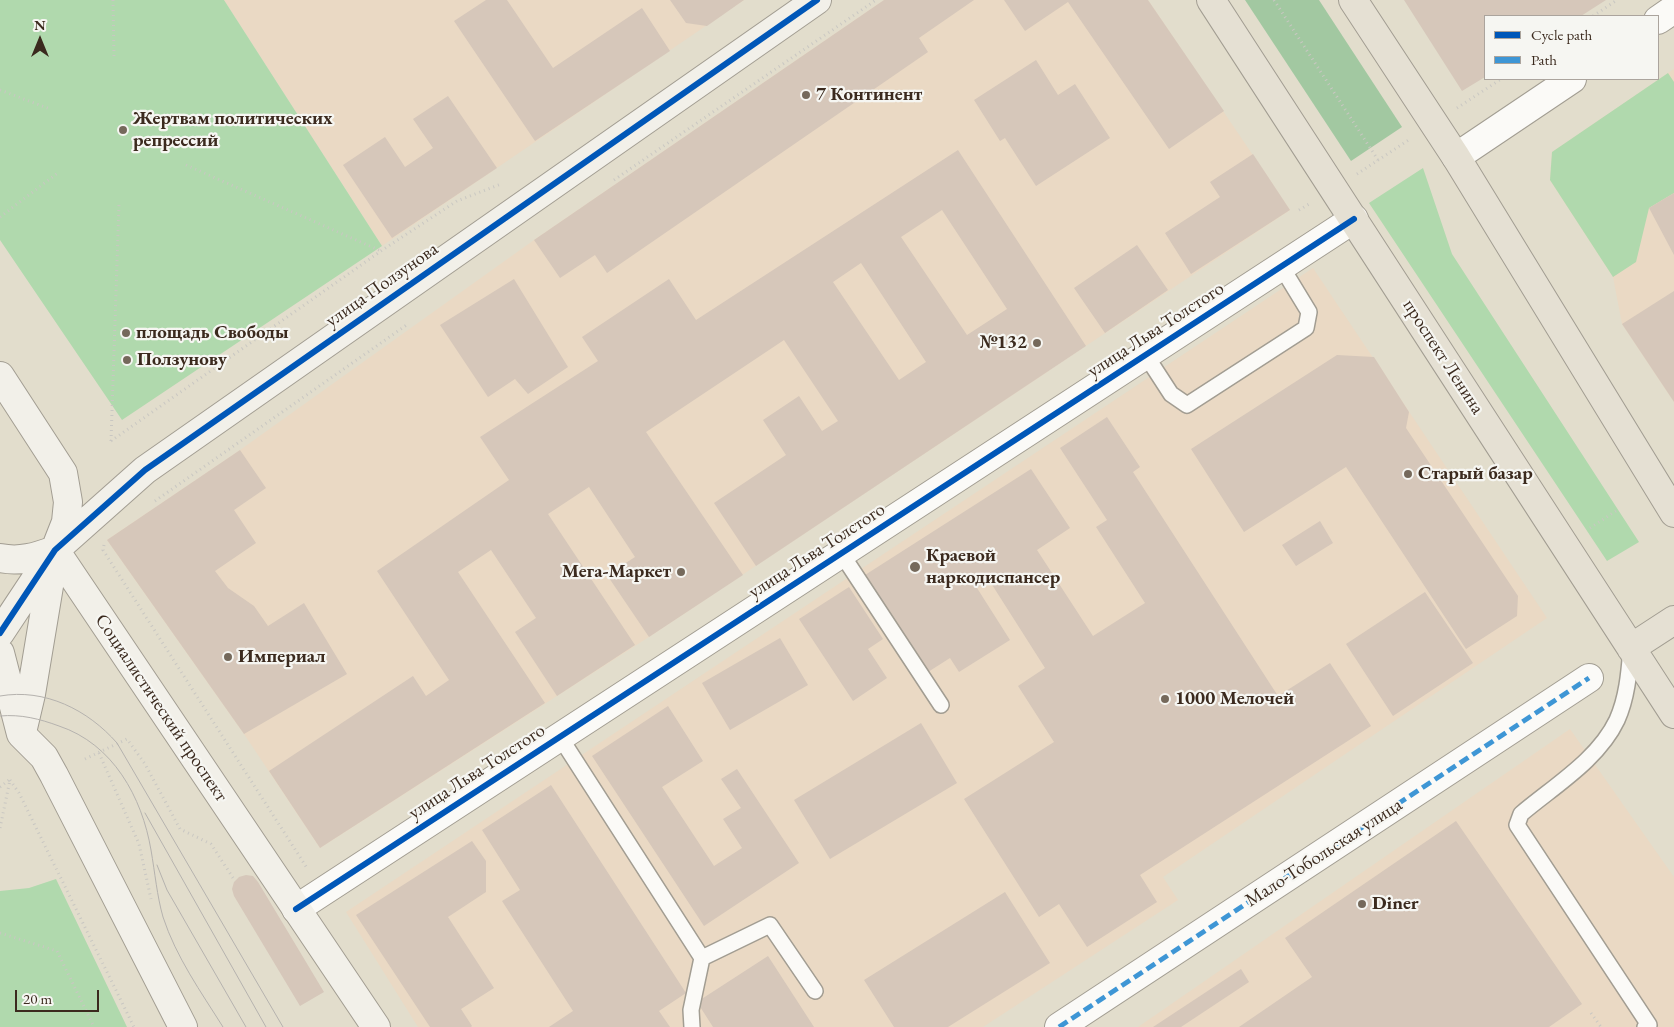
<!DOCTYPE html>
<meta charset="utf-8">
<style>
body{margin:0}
#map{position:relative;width:1674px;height:1027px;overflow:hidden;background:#e2ddcc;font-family:"EB Garamond",serif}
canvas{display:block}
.legend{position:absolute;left:1484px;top:15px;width:175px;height:65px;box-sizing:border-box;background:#f6f6f2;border:1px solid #aba49d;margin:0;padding:6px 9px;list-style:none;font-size:15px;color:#3b2a1e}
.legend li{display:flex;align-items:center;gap:10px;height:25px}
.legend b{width:25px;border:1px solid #aba49d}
.north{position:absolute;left:15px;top:15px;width:50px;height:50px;-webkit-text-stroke:4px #f6f6f2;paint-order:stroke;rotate:0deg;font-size:14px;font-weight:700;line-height:20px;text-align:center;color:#3b2a1e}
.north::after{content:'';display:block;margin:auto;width:18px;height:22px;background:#3b2a1e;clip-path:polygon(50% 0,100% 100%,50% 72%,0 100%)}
.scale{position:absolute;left:15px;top:990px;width:84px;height:22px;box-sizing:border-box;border:2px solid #3b2a1e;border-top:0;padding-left:6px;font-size:15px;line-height:18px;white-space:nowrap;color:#3b2a1e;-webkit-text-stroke:4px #f6f6f2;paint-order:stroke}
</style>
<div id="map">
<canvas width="1674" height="1027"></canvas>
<ul class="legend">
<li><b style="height:6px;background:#0057b8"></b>Cycle path</li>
<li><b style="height:6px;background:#3e96d5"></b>Path</li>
</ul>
<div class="north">N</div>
<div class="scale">20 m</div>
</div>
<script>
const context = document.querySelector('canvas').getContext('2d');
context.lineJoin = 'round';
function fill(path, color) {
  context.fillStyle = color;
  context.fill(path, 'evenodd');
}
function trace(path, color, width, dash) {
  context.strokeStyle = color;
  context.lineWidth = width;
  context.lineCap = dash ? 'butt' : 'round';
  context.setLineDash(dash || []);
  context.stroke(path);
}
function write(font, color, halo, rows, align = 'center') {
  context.font = font + ' "EB Garamond",serif';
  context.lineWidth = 4.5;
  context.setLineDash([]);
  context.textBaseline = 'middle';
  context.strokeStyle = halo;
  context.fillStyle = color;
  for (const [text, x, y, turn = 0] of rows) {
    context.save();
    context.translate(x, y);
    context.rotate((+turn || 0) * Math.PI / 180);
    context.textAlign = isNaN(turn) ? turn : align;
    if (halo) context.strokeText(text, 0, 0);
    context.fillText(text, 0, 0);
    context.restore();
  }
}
fill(new Path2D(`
 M224,0H744L382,246Z
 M884,0H1148L1290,210L649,637L320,848L244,734L107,540L240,450L534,240Z
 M1674,69V402L1622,324L1613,277L1550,180L1552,152Z
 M1313,268L1547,618L1163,877L1178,900L983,1027H418L346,912Z
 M1570,729L1674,877V1027H1138Z`), '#ead9c4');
fill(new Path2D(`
 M0,0H224L382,246L122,420L0,240Z
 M1668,73L1674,82V193L1649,208L1636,262L1613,277L1550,180L1552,152Z
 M1423,168L1452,254L1639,542L1607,561L1369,203Z
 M56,879L127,1027H0V891L29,888Z`), '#b0d9ad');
fill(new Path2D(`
 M1245,0H1319L1402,127L1351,161Z`), '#a2c8a1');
fill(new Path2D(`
 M486,0H507L553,68L642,8L670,51L535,141L454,21Z
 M670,0H744L707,26L686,23Z
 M884,0H974L919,38L928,52L607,273L595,255L560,278L534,240Z
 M1004,0H1148L1224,111L1169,149L1068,2L1025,31Z
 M1404,0H1606L1581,16H1485V77L1462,91Z
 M1036,60L1058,95L1075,84L1110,138L1036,186L1005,138L1000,141L974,100Z
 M448,96L497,168L392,238L343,165L385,137L405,167L433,148L413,119Z
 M958,150L1086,346L756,566L714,503L786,455L763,420L799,396L822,431L838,421L784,340L646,432L743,575L649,637L607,575L635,557L589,487L548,514L635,645L557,696L515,632L536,618L491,550L458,572L545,703L320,848L269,771L413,676L426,696L449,680L377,571L509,480L480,437L598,361L582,337L669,279L696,320ZM942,210L1007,309L967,335L901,237ZM861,263L926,362L899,380L833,282Z
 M1253,154L1290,210L1191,274L1165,233L1220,197L1210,182Z
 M1674,193V255L1649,208Z
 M1137,245L1168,290L1105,333L1074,288Z
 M514,279L568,367L528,394L515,379L488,397L440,325Z
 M1674,291V402L1622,324Z
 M1337,355L1374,357L1409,412L1406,428L1518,596L1517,616L1466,649L1346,467L1244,532L1191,449Z
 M1107,417L1140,467L1133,472L1278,696L1330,663L1371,726L1140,875L1157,902L1087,947L1059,904L1039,917L964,799L1054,742L1018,686L1045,668L989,580L977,588L1010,640L959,672L950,658L928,672L865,575L1031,469L1070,528L1037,550L1093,636L1145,603L1096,527L1107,520L1060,448Z
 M240,450L266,488L234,510L256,543L215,571L228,588L254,606L268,626L304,603L347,674L244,734L107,540Z
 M1320,521L1333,543L1296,566L1282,545Z
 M849,587L883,639L868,649L887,678L853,701L799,619Z
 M1425,592L1473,663L1393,716L1346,644Z
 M780,638L808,685L730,730L702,683Z
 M668,706L703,761L662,787L714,866L742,848L723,819L741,808L721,779L737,769L799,863L704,926L592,756Z
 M921,723L957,783L830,859L794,800Z
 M551,785L686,993L659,1011L670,1027H549L573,1011L502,901L520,890L482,830Z
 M1456,821L1582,1004L1549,1027H1239L1312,977L1285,938Z
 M472,841L486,861V892L448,917L494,988L461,1009L472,1026L471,1027H430L356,915Z
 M246,875L253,876L258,882L324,992L300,1006L234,896L232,889L234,882L239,877Z
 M1005,892L1050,963L948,1027H894L864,980Z
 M768,956L814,1027H713L697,1002Z
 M1241,969L1249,982L1181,1027H1153Z`), '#d6c7ba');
const lane = new Path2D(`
 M1145,354L1171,394L1187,405L1306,328L1309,312L1281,266
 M841,553L941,705
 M1631,649C1629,673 1627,698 1617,720C1598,760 1554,786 1521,814L1517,825L1649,1025L1645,1027
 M560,737L702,958L770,925L815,991
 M692,1027L691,1010L702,958`);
const street = new Path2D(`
 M1658,20L1674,9
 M1456,157L1572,79
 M296,909L1354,219
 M1059,1027L1589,678`);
const secondary = new Path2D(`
 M0,376L63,473L68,502L66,522L55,550L31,694L23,728
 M55,550L376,1027
 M0,558C20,562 36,557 55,550
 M0,633L55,550L145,470L817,0
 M0,653L21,734L44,757L54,775L183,1027`);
const primary = new Path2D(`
 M1211,0L1674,714
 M1353,0L1456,157L1674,513
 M1631,648L1674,620`);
trace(lane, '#a29d92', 18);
trace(street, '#a29d92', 30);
trace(secondary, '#a29d92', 30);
trace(primary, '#a29d92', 30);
trace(new Path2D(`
 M113,0L114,57
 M1274,0L1378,160
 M1593,16L1617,0
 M0,90L50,109
 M1457,108L1501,79
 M186,165L381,251
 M1357,174L1410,139
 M614,180L876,0
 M1299,210L1309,204
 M0,217L59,172
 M111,441L381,251L457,201L501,184
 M111,441L119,204
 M155,501L408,324
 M1590,528L1616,511
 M104,545L103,550L307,868
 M99,753L139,844L151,899
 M85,759L127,739L145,764L180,829L211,844L235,881
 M10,780L19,793L134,1027
 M0,787L9,780
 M0,828L10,780
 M0,933L57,951L94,1027
 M1591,1013L1601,1027`), '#c9c7c2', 3, [1, 4]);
trace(lane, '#fbfaf7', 15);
trace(street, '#fbfaf7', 28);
trace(secondary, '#f2f0e9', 28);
trace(primary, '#e5e0d3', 28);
trace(new Path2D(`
 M0,696C45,688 88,710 117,743L283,1027
 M0,716C21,714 40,719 59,726C113,744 142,797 151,850C155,873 157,896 163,917C176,957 201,992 223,1027
 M145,813L266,1027
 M157,865L167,890L246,1027`), '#b5b2ae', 1);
trace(new Path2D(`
 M1059,1027L1589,678`), '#3e96d5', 5, [10, 5]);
trace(new Path2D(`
 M0,633L55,550L145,470L817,0
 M296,909L1354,219`), '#0057b8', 6);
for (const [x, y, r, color] of [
 [806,95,5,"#75695b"],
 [123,130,5,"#75695b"],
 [126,333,5,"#75695b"],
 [1037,343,5,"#75695b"],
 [127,360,5,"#75695b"],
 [1408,474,5,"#75695b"],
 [915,567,6,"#75695b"],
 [681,572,5,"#75695b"],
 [228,657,5,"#75695b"],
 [1165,699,5,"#75695b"],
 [1362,904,5,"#75695b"]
]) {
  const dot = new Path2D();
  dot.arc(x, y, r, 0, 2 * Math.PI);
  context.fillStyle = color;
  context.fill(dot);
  trace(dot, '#f6f6f2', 2);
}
write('bold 19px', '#3b2a1e', '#f6f6f2', [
 ["7 Континент",816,95],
 ["Жертвам политических",133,119],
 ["репрессий",133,141],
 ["площадь Свободы",136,333],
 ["№132",1027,343,"right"],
 ["Ползунову",137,360],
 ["Старый базар",1418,474],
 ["Краевой",926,556],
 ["наркодиспансер",926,578],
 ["Мега-Маркет",671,572,"right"],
 ["Империал",238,657],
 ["1000 Мелочей",1175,699],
 ["Diner",1372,904]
], 'left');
write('19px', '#3b2a1e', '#f6f6f2', [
 ["улица Ползунова",382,285,-35],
 ["улица Льва Толстого",1156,330,-33],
 ["проспект Ленина",1443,357,57],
 ["улица Льва Толстого",817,551,-33],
 ["Социалистический проспект",161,708,56],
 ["улица Льва Толстого",477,772,-33],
 ["Мало-Тобольская улица",1324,853,-33]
]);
</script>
